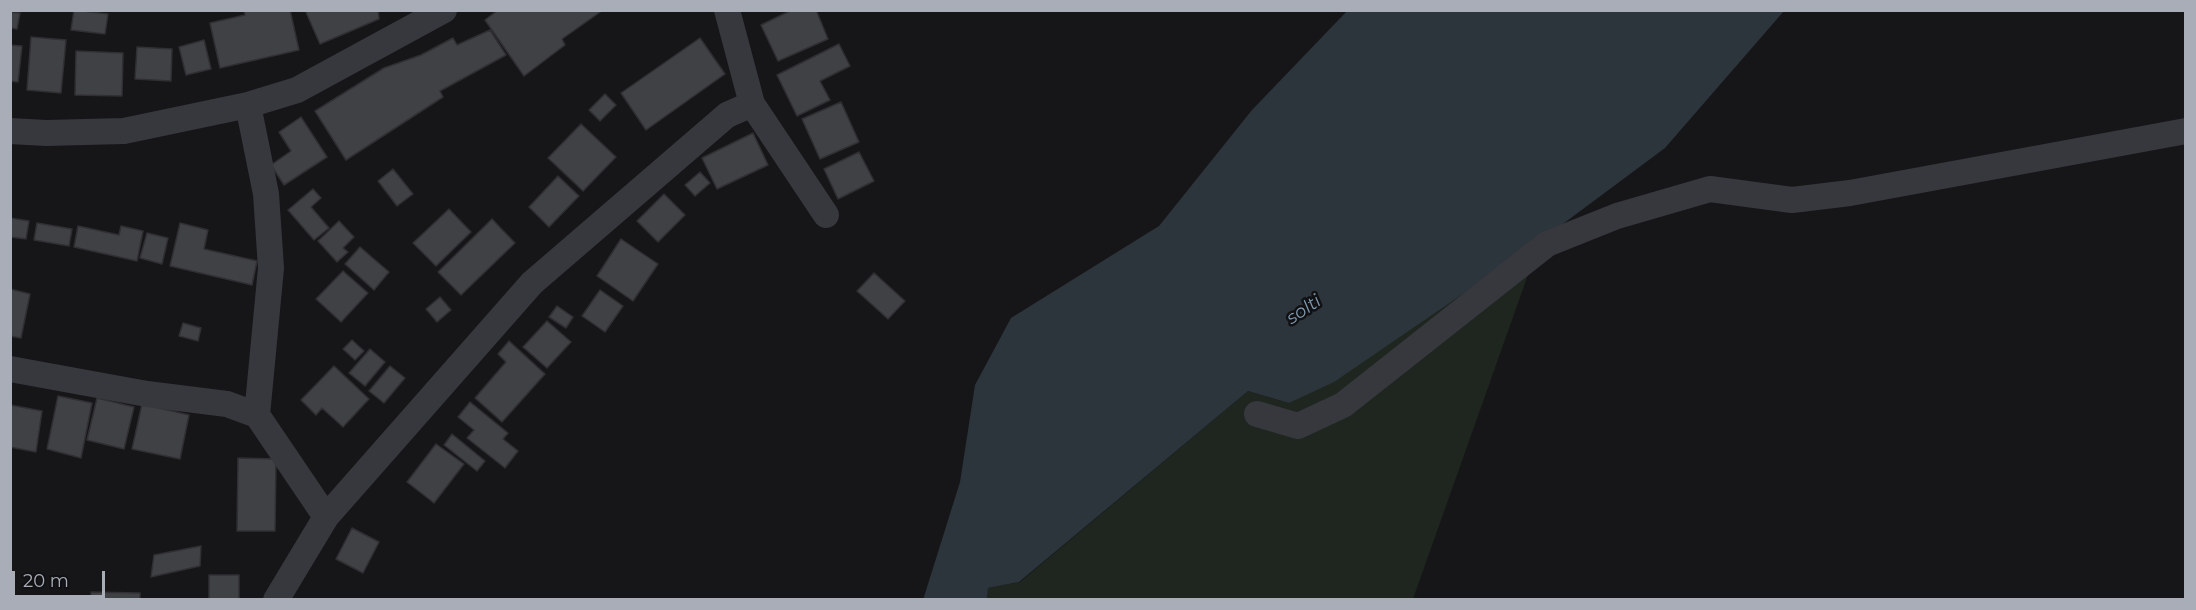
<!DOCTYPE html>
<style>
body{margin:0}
#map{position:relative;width:2196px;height:610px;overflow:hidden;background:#161618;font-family:Montserrat,sans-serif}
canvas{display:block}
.frame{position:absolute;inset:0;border:12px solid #a8adb8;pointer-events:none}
.scale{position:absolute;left:12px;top:571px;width:93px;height:27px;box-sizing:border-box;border:3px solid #a8adb8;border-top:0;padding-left:8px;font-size:18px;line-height:21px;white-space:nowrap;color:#a8adb8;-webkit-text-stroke:4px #111113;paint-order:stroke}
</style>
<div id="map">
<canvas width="2196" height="610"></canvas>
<div class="frame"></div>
<div class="scale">20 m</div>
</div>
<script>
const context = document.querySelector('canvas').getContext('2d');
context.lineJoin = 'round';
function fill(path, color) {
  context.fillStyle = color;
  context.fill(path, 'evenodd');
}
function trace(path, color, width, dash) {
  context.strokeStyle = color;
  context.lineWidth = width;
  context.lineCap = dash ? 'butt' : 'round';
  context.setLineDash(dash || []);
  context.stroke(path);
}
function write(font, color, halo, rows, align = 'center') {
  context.font = font + ' Montserrat,sans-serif';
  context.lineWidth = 5;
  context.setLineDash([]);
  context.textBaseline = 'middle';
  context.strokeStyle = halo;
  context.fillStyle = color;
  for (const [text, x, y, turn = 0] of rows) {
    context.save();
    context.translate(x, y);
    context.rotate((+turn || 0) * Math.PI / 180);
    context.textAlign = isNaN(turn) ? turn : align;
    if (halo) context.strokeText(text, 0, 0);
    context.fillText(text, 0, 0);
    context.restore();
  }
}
fill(new Path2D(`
 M1540,241L1413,599L987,600L988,588L1020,582L1248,391L1289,403Z`), '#1e261f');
fill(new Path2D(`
 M1347,11H1784L1665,148L1540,241L1334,382L1289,403L1248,391L1019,582L988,588L987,599L923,600L960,482L975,385L1011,318L1159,226L1252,110Z`), '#2c353c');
const building = new Path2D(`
 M74,10L108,14L105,34L71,30Z
 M244,10H290L299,50L220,68L210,23L245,15Z
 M305,10H378L379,19L320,44Z
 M498,10H603L562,39L565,45L524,76L485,20Z
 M792,10H816L828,39L778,61L761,25Z
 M10,12L20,13L17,29L10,28Z
 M490,30L506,55L440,91L443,97L346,160L315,111L384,68L421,55L453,38L457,45Z
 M31,37L66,40L61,93L27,90Z
 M700,38L725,74L646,130L621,93Z
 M204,40L211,69L186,75L179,47Z
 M839,44L850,66L820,81L830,100L797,116L777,75Z
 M10,45L22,46L18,82L10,81Z
 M137,47L172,49L171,81L135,79Z
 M76,51L123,53L122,96L75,95Z
 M605,94L616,105L600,121L589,110Z
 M841,102L859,142L820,159L802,119Z
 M301,117L327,157L284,185L271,165L291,151L279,132Z
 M581,124L616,157L583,191L548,158Z
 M753,133L768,165L717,189L702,158Z
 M859,152L874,181L838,199L824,169Z
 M393,169L413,194L397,206L378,181Z
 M700,172L710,183L695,196L685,185Z
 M558,176L579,196L549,227L529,207Z
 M313,189L321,198L311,207L329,228L314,240L288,210Z
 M664,194L685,215L658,242L637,221Z
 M449,209L471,232L436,266L413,243Z
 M10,218L29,221L26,239L10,237Z
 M492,219L515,243L461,295L438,272Z
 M339,221L354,237L343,248L348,252L337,262L318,241Z
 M37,223L72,229L69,246L34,240Z
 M180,223L208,230L204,249L257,261L252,285L170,266Z
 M78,226L119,235L121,226L143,231L137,261L74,247Z
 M147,233L168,238L162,264L140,258Z
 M621,239L658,264L633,301L597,276Z
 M360,247L389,272L374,290L345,264Z
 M343,271L368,293L341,322L316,299Z
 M874,273L905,301L888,319L857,291Z
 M10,289L30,294L21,338L10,336Z
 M600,290L623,306L605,332L582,316Z
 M440,297L451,310L437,322L426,309Z
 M557,306L573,317L566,328L549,317Z
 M547,321L571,342L547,368L523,347Z
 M183,323L201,328L198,341L179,336Z
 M352,340L364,351L355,360L343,349Z
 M509,341L545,374L502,422L475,398L506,362L498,354Z
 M370,349L385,362L365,386L349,373Z
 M334,366L369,399L343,427L322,408L316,415L301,400Z
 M390,366L405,378L384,403L369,391Z
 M58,396L92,403L81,458L47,449Z
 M97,398L134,407L124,449L87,440Z
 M470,402L508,433L503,439L518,451L505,468L467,438L474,430L458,417Z
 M142,404L189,415L180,459L132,449Z
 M10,405L42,411L36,452L10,447Z
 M452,434L485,461L477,471L444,445Z
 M436,444L464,464L434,503L407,482Z
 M238,458L276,459L275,531H237Z
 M352,528L379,542L363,573L336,559Z
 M201,546L200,566L151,577L154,555Z
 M209,575H239V600H209Z
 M91,592L140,593V600H91Z`);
fill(building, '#404145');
trace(building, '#303034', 1.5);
trace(new Path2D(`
 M727,10L752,104L826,215
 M248,105L266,194L271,268L257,415
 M10,131L46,133L124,131L248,105L297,90L444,10
 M10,369L147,394L227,404L257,415L326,517
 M1257,414L1298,426L1343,405L1547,244L1617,216L1710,189L1792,200L1850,193L2186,131
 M276,600L326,517L532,283L727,115L752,104`), '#37383d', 26);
write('italic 18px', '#7f9bb3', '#111113', [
 ["solti",1304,310,-34]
]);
</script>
